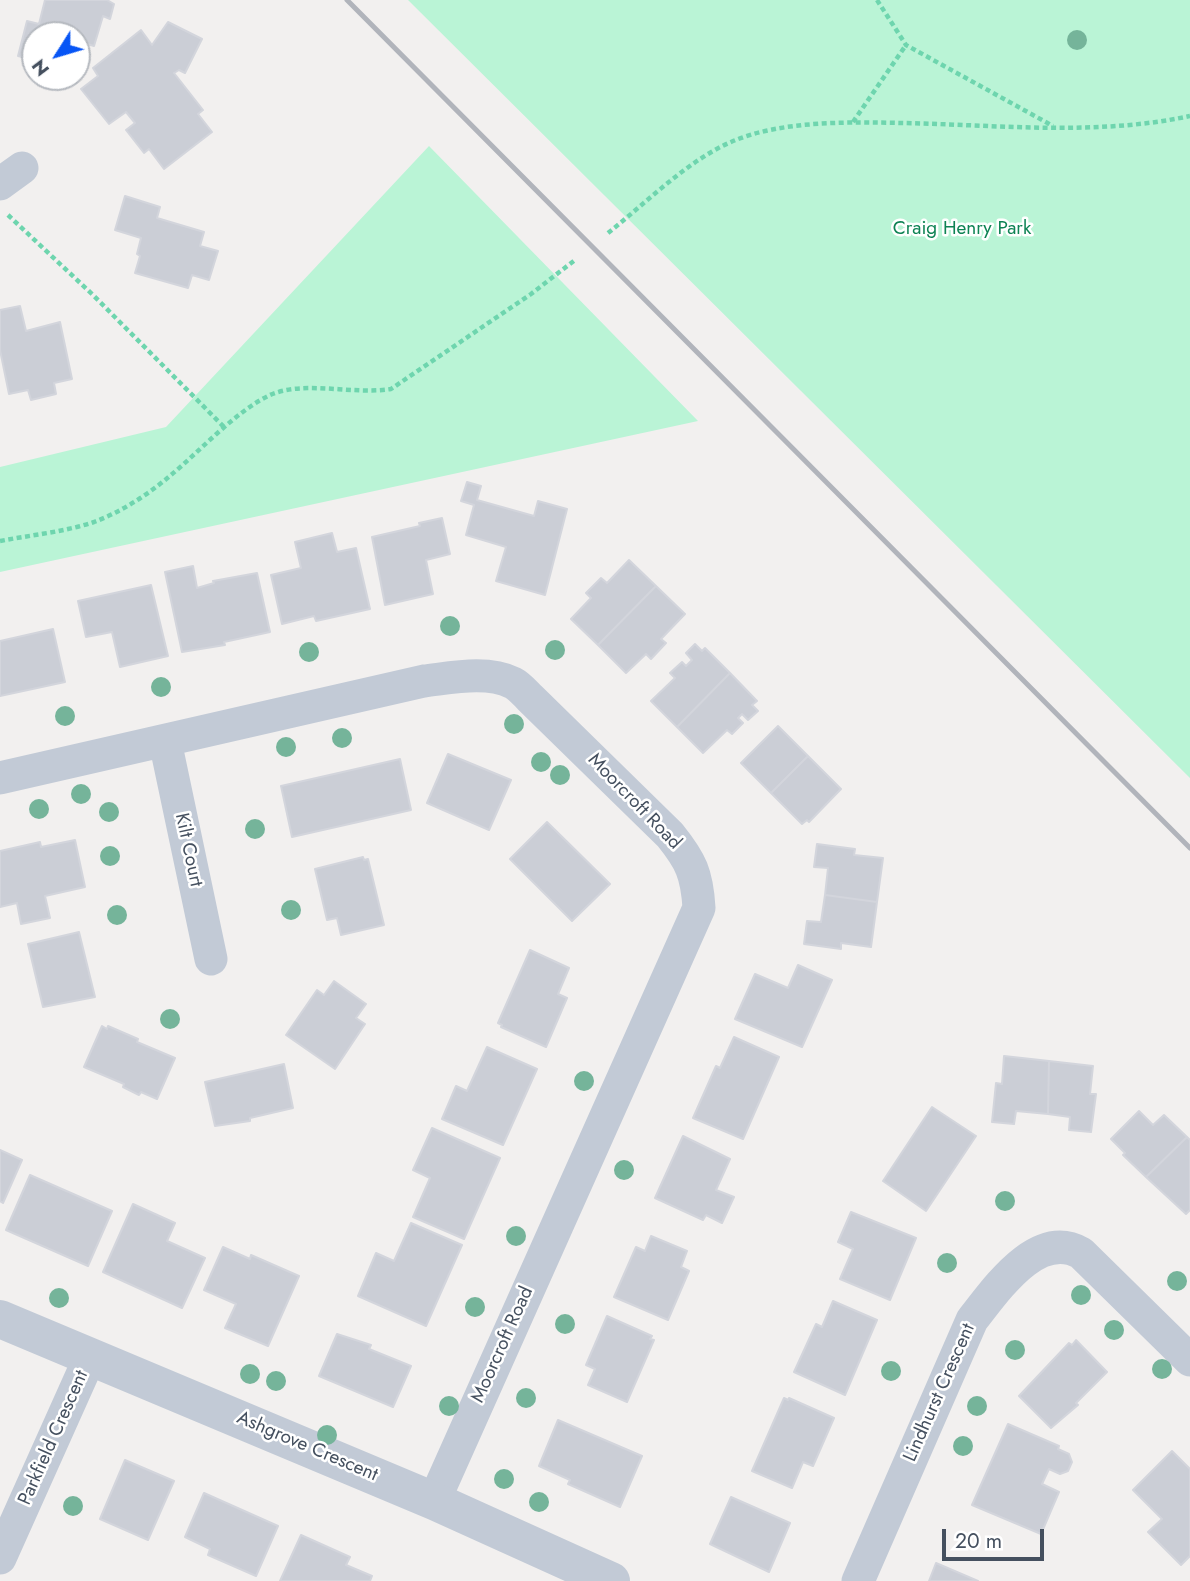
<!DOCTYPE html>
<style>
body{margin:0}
#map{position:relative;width:1190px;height:1581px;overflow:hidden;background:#f2f0ef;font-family:Jost,sans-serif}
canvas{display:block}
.north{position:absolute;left:21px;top:21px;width:70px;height:70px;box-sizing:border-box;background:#fff;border:2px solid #b5b9bf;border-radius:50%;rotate:233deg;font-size:19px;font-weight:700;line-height:28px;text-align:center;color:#45505f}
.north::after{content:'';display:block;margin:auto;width:24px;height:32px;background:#0755f5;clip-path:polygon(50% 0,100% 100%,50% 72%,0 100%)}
.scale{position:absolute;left:942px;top:1529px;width:102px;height:32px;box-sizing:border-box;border:4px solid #45505f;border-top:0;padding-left:9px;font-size:21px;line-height:24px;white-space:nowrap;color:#45505f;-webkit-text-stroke:5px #fff;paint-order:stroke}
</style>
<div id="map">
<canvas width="1190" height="1581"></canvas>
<div class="north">N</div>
<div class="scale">20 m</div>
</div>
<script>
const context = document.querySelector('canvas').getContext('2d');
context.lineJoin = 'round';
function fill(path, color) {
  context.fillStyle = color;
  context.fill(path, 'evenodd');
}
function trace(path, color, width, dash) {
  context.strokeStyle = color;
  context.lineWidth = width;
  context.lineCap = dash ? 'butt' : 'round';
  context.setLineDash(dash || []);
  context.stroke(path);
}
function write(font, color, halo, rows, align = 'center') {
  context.font = font + ' Jost,sans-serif';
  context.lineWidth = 5;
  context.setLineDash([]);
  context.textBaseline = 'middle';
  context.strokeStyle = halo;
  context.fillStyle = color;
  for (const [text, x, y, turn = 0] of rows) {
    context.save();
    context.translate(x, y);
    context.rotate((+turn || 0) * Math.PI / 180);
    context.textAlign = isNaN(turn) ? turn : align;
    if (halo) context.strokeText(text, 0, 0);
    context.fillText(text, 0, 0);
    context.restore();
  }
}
fill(new Path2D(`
 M408,0H1190V778Z
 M429,146L698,421L0,572V467L166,427Z`), '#baf4d6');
const building = new Path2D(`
 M45,0H107L114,4L110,19L103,16L94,46L77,41V35H35V60L18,56L27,21L39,24Z
 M168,22L202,39L185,73L179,70L174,73L203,110L198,114L212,132L164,169L149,149L144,153L126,130L135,123L126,112L109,124L81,89L98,76L93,68L141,30L152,45Z
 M125,196L160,207L157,218L204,232L200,246L218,251L209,280L192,275L188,288L135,273L140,256L137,254L141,238L115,230Z
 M20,306L26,331L60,322L72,379L54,383L56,394L31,400L28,390L9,394L0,350V310Z
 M467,482L481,486L477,500L534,516L538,501L567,509L545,595L496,581L506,547L466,535L474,505L461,501Z
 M442,518L450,554L426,560L433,594L385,605L372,537L420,526L419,523Z
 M332,533L337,552L356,548L370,609L316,621L314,616L282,624L271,575L301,568L295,542Z
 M629,560L656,586L598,645L571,619L591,598L586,593L601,578L607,583Z
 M193,566L197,588L214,583L213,581L257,573L270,632L224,642L225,645L182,652L165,572Z
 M151,585L168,656L120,667L112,632L86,637L78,601Z
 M656,586L685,614L661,639L666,643L651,659L646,654L626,673L598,645Z
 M53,629L65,682L0,696V641Z
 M695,644L702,651L705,648L730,673L677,727L651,701L675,678L670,673L682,662L686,666L692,660L686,653Z
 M730,673L757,701L752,705L758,711L748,720L742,714L738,718L743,723L732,734L727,730L703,753L677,727Z
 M778,726L808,756L771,793L741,763Z
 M448,754L511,780L489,830L427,803Z
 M808,756L841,789L809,822L807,820L802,824L771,793Z
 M400,759L411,810L292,837L281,786Z
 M547,822L610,884L572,921L510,859Z
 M75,840L85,887L45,896L50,918L21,924L17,903L0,907V851L40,842L41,847Z
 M817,844L855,849L854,855L883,858L877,902L825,895L828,868L814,867Z
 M363,857L364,860L368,859L384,925L341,935L337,918L327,920L315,869Z
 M825,895L877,902L871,947L841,943V949L804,944L807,921L821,922Z
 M79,932L95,997L43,1007L28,944Z
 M530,950L569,968L558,994L567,998L546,1047L501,1027L502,1025L498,1023Z
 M798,965L832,980L802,1047L735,1019L755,974L788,988Z
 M334,981L366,1004L356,1018L365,1024L335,1069L286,1035L317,990L324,995Z
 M102,1026L107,1029L108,1026L138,1039L137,1042L175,1058L157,1099L141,1092L139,1095L123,1087L124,1084L84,1067Z
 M734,1037L779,1057L743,1139L693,1118L716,1066L720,1068Z
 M487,1047L537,1069L503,1145L442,1119L456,1086L467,1091Z
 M1004,1056L1049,1061L1048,1114L1016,1111L1014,1124L992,1122L996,1083L1002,1084Z
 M1049,1061L1093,1066L1090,1094H1096L1091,1132L1069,1130L1070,1117L1048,1114Z
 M284,1064L293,1108L250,1118V1121L215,1126L205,1082Z
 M932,1107L976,1136L926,1211L883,1181Z
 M1139,1111L1153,1125L1164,1115L1187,1137L1146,1177L1123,1155L1125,1153L1111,1139Z
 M432,1128L500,1158L464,1239L413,1217L430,1178L413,1170Z
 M683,1136L730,1159L716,1190L734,1197L722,1223L706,1215L703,1220L655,1198Z
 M1187,1137L1190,1140V1210L1186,1214L1146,1177Z
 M0,1150L22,1160L3,1203L0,1201Z
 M30,1175L112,1211L88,1266L6,1230Z
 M133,1204L175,1223L167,1241L205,1258L182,1308L103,1272Z
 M851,1212L916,1238L890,1300L840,1279L853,1249L838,1242Z
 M411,1223L462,1245L426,1326L358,1296L376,1253L394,1261Z
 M651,1236L687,1251L681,1267L689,1271L668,1320L614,1297L636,1247L645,1251Z
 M223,1247L250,1259L251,1255L299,1276L268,1346L225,1328L236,1304L204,1290Z
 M833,1301L877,1320L845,1395L794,1372L816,1324L822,1327Z
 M607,1316L652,1336L650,1339L654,1340L627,1402L588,1385L595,1369L586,1365Z
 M337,1334L371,1345L369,1349L411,1366L393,1407L319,1376Z
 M1076,1340L1107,1372L1076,1403L1078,1405L1051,1428L1019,1396L1069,1343L1072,1345Z
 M784,1398L788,1400L789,1398L834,1418L813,1466L803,1462L792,1488L752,1471Z
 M558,1420L642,1456L620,1507L568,1484L570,1480L539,1466Z
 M1008,1424L1059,1446L1058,1449L1069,1454L1072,1462L1068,1471L1060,1474L1049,1469L1042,1484L1059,1492L1041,1534L972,1505Z
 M1172,1451L1190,1469V1556L1181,1565L1148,1532L1162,1519L1133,1490Z
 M125,1460L174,1481L148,1540L100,1519Z
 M204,1493L278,1526L256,1576L208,1555L210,1549L185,1537Z
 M731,1497L790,1523L769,1572L710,1544Z
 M301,1535L350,1557L346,1565L372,1576L370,1581H280Z
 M936,1563L978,1581H929Z`);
fill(building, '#cbced6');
trace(building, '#d3d5dc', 2);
trace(new Path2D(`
 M877,0L906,45L1053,126
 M853,122L906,45
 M8,215L93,295L225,428
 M608,233C646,203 687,161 731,142C781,120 851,122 904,123C999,125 1097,136 1190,116
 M0,541C31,535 64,532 94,522C121,512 149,494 171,475C200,451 236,411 270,395C304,380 353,395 391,389L531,294L575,260`), '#6ed5ae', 4.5, [5, 3.5]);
trace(new Path2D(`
 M0,184L22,168
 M165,741L211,959
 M0,778L424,681C451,678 487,670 513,683C519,686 525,693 530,698L670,835C691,861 697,874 699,908L434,1501
 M0,1558L90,1357
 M858,1581L972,1320C996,1290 1037,1228 1081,1253L1190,1360`), '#c2cad6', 33);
trace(new Path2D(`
 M0,1319L434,1501L611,1581`), '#c2cad6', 38);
trace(new Path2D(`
 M347,0L1190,848`), '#b1b4bb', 5);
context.fillStyle = '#75b49a';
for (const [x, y] of [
 [1077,40],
 [450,626],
 [555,650],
 [309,652],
 [161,687],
 [65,716],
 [514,724],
 [342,738],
 [286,747],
 [541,762],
 [560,775],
 [81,794],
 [39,809],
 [109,812],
 [255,829],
 [110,856],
 [291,910],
 [117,915],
 [170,1019],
 [584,1081],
 [624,1170],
 [1005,1201],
 [516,1236],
 [947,1263],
 [1177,1281],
 [1081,1295],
 [59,1298],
 [475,1307],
 [565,1324],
 [1114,1330],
 [1015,1350],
 [1162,1369],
 [891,1371],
 [250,1374],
 [276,1381],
 [526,1398],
 [449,1406],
 [977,1406],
 [327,1435],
 [963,1446],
 [504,1479],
 [539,1502],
 [73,1506]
]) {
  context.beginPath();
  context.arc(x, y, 10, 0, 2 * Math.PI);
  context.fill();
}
write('19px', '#0e8354', '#fff', [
 ["Craig Henry Park",962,229]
]);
write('19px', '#45505f', '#fff', [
 ["Moorcroft Road",634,802,46],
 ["Kilt Court",188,850,78],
 ["Moorcroft Road",503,1345,-66],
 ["Lindhurst Crescent",940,1393,-66],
 ["Parkfield Crescent",54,1438,-66],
 ["Ashgrove Crescent",307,1447,23]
]);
</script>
